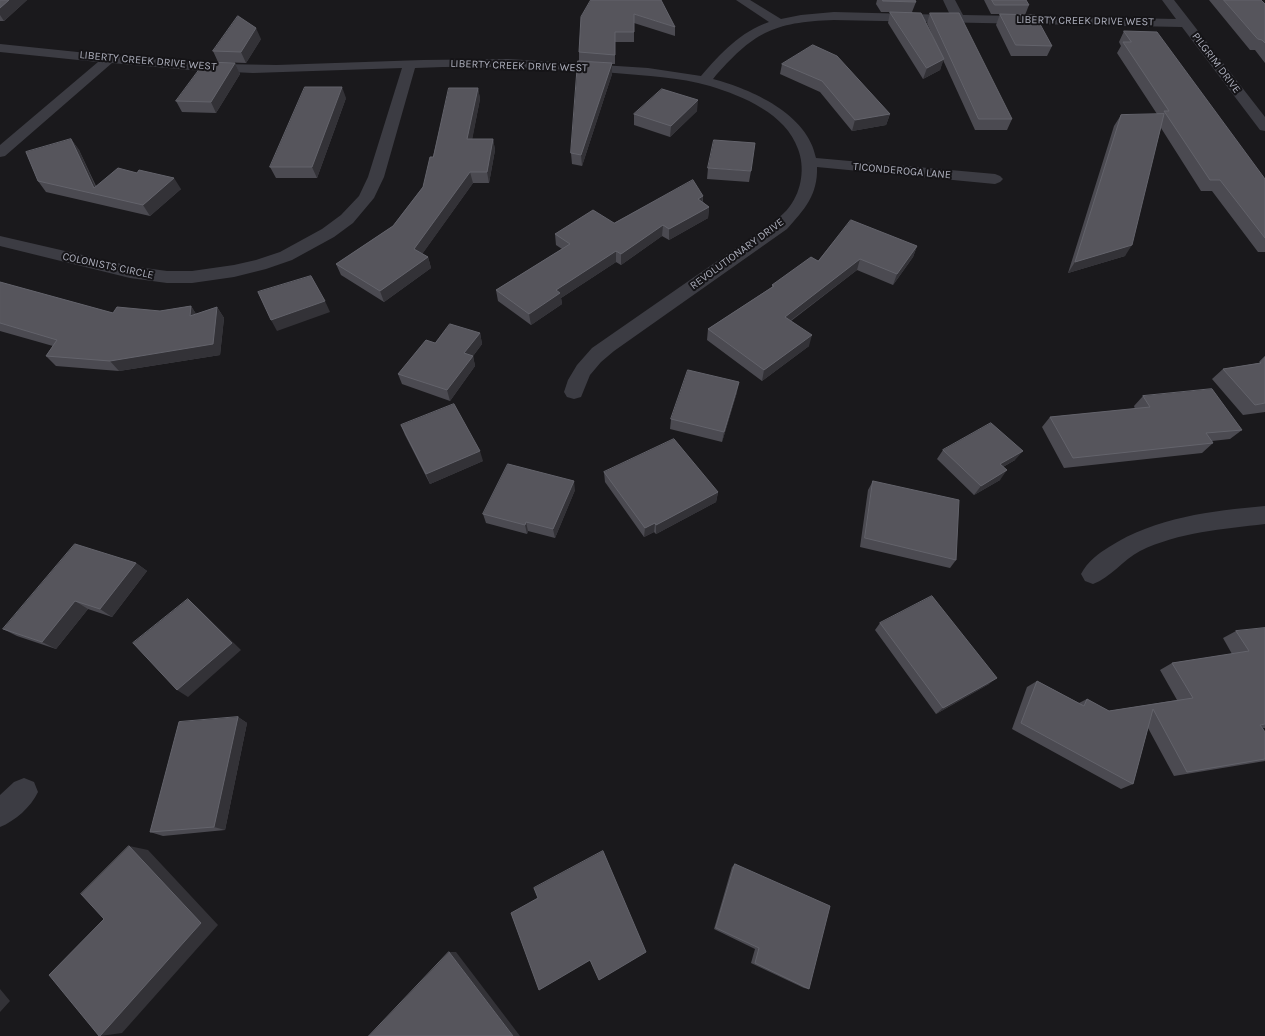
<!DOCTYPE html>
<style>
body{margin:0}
canvas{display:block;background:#1a191c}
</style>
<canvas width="1265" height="1036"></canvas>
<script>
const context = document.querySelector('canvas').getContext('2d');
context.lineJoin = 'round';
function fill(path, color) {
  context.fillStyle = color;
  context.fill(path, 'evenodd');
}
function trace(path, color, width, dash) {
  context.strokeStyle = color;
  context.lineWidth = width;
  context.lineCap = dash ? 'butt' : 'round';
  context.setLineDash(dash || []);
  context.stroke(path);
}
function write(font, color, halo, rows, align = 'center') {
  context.font = font + ' Karla,sans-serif';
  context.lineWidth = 4;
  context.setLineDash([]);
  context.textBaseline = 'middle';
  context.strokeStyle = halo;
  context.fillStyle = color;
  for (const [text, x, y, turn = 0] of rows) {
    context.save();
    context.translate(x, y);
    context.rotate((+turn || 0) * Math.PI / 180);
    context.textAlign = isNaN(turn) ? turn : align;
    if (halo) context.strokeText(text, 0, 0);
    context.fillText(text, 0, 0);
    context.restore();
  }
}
fill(new Path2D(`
 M736,0H750L781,19L801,15L834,12L950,15L943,0H955L963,15L1176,19L1162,0H1174L1265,117V131L1260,130L1182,27L834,20C772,22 753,33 713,79C751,89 808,114 816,158L995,174L1000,176L1003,179L1000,182L995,184L817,167C818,195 804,210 787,229L614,351L601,362L590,375L581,397L574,399L567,397L564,392L568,380L577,365L592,348L775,221C780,216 786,212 790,206C802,190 805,167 798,149C786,114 743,96 710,86C679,77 646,76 615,73C548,68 482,65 415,68L384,177L374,198L353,223L334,237L292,260L266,269L234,277L192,283H167L130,278L0,246V236L130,266L167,271H192L234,265L256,260L280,252L322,229L341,215L359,196L368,177L402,68L253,73L190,70L112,63L5,156L0,157V145L98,62L0,52V44L126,57L221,64L277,65L423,60L508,59L648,68L701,76C721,53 740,32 769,22Z
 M1265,506V524C1223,529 1179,532 1140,551C1123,560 1110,578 1093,584L1085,581L1081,574C1087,562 1099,553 1109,547C1156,517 1211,511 1265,506Z
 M24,778L34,782L38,792C31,807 15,821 0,827V795L14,782Z`), '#3c3c43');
fill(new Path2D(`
 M0,0H27L4,21H0Z
 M591,0L675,27V36L634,23V42H615V64H612V74L582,166L572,164L571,153L579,61V52Z
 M877,0H915L916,2L912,12L937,46L927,23L930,13L1012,119L1007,130H975L943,60L940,70L923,79L888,23L890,12H881L876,4Z
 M984,0H1026L1029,5L1025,15L1052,46L1047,56H1011L996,25L1000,14H991Z
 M1209,0H1261L1265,4V63L1255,50H1250Z
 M1124,31L1265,179V252H1258L1212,191H1201L1161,128L1125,256L1068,273L1114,126L1121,115L1157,114L1117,53L1121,46L1119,42Z
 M261,39L246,63L221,62L235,63L240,74L216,113L182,112L176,101L218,62L213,51Z
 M813,45L890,114L886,125L852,131L820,92L780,74L782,64Z
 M478,88L480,99L472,139H493L495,150L489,183H473L422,254L428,257L431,268L384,302L341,275L336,264L393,226L423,187L433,157Z
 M346,98L317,178H276L270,167Z
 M697,111L670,137L634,125V114Z
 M71,139L79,150L96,186L181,189L150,216L46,192L38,181Z
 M708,168L751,171L749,182L707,179Z
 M703,196V202L709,207L708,218L669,240L662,236L621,265L616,262L561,298L562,304L531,325L498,301L496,290L562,249L556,245L555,234L614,223Z
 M917,246L913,257L893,285L857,270L791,321L809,346L762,381L707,340L708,329L772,287V285L818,261Z
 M0,282L113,313L160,311L191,306L196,314L217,307L224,318L220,355L119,371L56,366L46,356L53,346L0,331Z
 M480,333L482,344L473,356L475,366L450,401L402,384L398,374L435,343Z
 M1265,357V412L1243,415L1212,379L1223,369L1259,363Z
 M737,392L722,442L670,429L671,419Z
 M1143,396L1242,430L1230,439L1212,441L1213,443L1202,453L1064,468L1042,427L1050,417L1135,409L1134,406Z
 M401,425L483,461L430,484L405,435Z
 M943,450L1015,460L1003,467L1000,480L974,495L937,459Z
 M604,472L718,492L716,502L656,534L654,532L644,537L605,482Z
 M873,481L956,560L950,568L860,547L868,490Z
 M575,490L555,538L528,531L527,534L486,523L483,514Z
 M136,563L147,571L112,617L88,609L56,649L17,636L3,629Z
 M880,623L989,684L936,714L875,630Z
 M1265,628V728H1263L1265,732V761L1174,776L1148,728L1133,784L1121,789L1012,729L1027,687L1037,681L1079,703L1087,699L1109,711L1177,700L1160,670L1172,663L1232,654L1223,638L1236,631Z
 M238,717L247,723L225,830L163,836L150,832Z
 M735,864L809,989L804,988L751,963L755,949L714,929L732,867Z`), '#4b4a51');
fill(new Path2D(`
 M9,0H27L4,21L0,15V8Z
 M256,28L261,39L246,63L241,52Z
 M944,59L940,70L923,79L927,68Z
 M235,63L240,74L216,113L211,102Z
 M612,63V74L582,166L581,155Z
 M342,87L346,98L317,178L312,167Z
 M478,88L480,99L470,151L467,139Z
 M698,100L697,111L670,137L671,126Z
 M890,114L886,125L852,131L855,120Z
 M71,139L79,150L99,195L94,188Z
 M493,139L495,150L489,183L487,172Z
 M470,172L473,183L418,260L414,249Z
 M174,178L181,189L150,216L143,205Z
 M703,196L702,207L698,199Z
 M709,207L708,218L669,240V229Z
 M663,225L662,236L621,265V254Z
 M1132,245L1125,256L1068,273L1075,262Z
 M917,246L913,257L893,285L897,274Z
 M616,251V262L561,298L562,304L531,325L529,314L556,290Z
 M428,257L431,268L384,302L380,291Z
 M860,259L857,270L782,327L785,317Z
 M325,301L330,312L277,331L271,320Z
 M191,306L198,317L190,316Z
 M217,307L224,318L220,355L119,371L110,361Z
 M480,333L482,344L473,356L475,366L450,401L447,390L464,353Z
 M812,335L809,346L762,381L764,370Z
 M739,382L737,392L722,442L724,432Z
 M480,451L483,461L430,484L426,474Z
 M1023,451L1015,460L992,473L1000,464Z
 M1007,470L1000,480L974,495L981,486Z
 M574,481L575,490L555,538L553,529Z
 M718,492L716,502L656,534V525Z
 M526,522L528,531L527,534L525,525Z
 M655,523L654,532L644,537L645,528Z
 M136,563L147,571L112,617L100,609Z
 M188,599L197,607L241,650L188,697L177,690Z
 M75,601L88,609L56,649L42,642Z
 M997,678L989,684L936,714L943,708Z
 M238,717L247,723L225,830L214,827Z
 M129,846L148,850L218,925L122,1033L100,1036Z
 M449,952H456L520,1036H513Z
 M590,960H591L541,989L539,990Z
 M0,989L10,1001L0,1012Z`), '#333237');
const building = new Path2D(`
 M0,0H9L0,8Z
 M591,0H661L675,27L634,14V32H615V55L579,52L581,17Z
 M883,0H915L916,2L883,1Z
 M992,0H1026L1029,5H995Z
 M1224,0H1261L1265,4V43L1262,40L1258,39Z
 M890,12L921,13L944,59L927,68Z
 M930,13H959L1012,119H979Z
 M1000,14L1035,15L1052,46L1016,45Z
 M238,16L256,28L241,52L213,51Z
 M1124,31L1157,32L1265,179V238L1220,180H1210L1164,111H1169L1123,42H1131Z
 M813,45L837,56L890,114L855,120L822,81L782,64Z
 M578,61L612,63L581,155L571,153Z
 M205,62L235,63L211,102L176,101Z
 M305,87H342L312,167H270Z
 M449,88H478L467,139H493L487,172H470L414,249L428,257L380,291L336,264L393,226L423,187L430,157H433Z
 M662,89L698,100L671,126L634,114Z
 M1164,114L1132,245L1075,262L1121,115Z
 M71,139L94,188L118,168L137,173L139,170L174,178L143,205L38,181L26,152Z
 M714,140L755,143L751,171L708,168Z
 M693,180L703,196L698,199L709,207L669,229L663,225L621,254L616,251L556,290L560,293L529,314L496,290L570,244L555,234L593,210L614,223Z
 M851,220L917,246L897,274L860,259L785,317L812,335L764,370L708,329L774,286L772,285L811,257L818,261Z
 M311,276L325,301L271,320L258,292Z
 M0,282L113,313L117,307L160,311L191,306L190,316L217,307L213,344L110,361L46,356L57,340L0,323Z
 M450,324L480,333L464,353L473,356L447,390L398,374L426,340L435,343Z
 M1265,357V403L1255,405L1223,369L1261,363L1260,362Z
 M688,370L739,382L724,432L671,419Z
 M1212,389L1242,430L1206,433L1213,443L1073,458L1050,417L1150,407L1143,396Z
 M454,404L480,451L426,474L401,425Z
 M991,423L1023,451L1000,464L1007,470L981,486L943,450Z
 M674,439L718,492L656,525L655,523L645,528L604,472Z
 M508,464L574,481L553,529L526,522L525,525L483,514Z
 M873,481L959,500L956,560L865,538Z
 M75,544L136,563L100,609L75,601L42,642L3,629Z
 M932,596L997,678L943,708L880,623Z
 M188,599L232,643L177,690L133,643Z
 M1265,628V724L1260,725L1265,732V759L1187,772L1153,709L1133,784L1021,723L1037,681L1084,706L1087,699L1109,711L1193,698L1172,663L1249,651L1236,631Z
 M238,717L214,827L150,832L179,722Z
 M129,846L201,923L100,1036H99L49,975L104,919L81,894Z
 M603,851L646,952L599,980L590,960L539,990L511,913L538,898L534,888Z
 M735,864L830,906L809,989L755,963L759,948L716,928Z
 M449,952L513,1036H369Z`);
fill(building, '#56555c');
trace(building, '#63636b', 1);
write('11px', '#acaebb', '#151417', [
 ["LIBERTY CREEK DRIVE WEST",1085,21,1],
 ["LIBERTY CREEK DRIVE WEST",148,61,5],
 ["PILGRIM DRIVE",1216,63,53],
 ["LIBERTY CREEK DRIVE WEST",519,66,2],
 ["TICONDEROGA LANE",902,171,5],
 ["REVOLUTIONARY DRIVE",737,254,-36],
 ["COLONISTS CIRCLE",108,266,12]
]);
</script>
